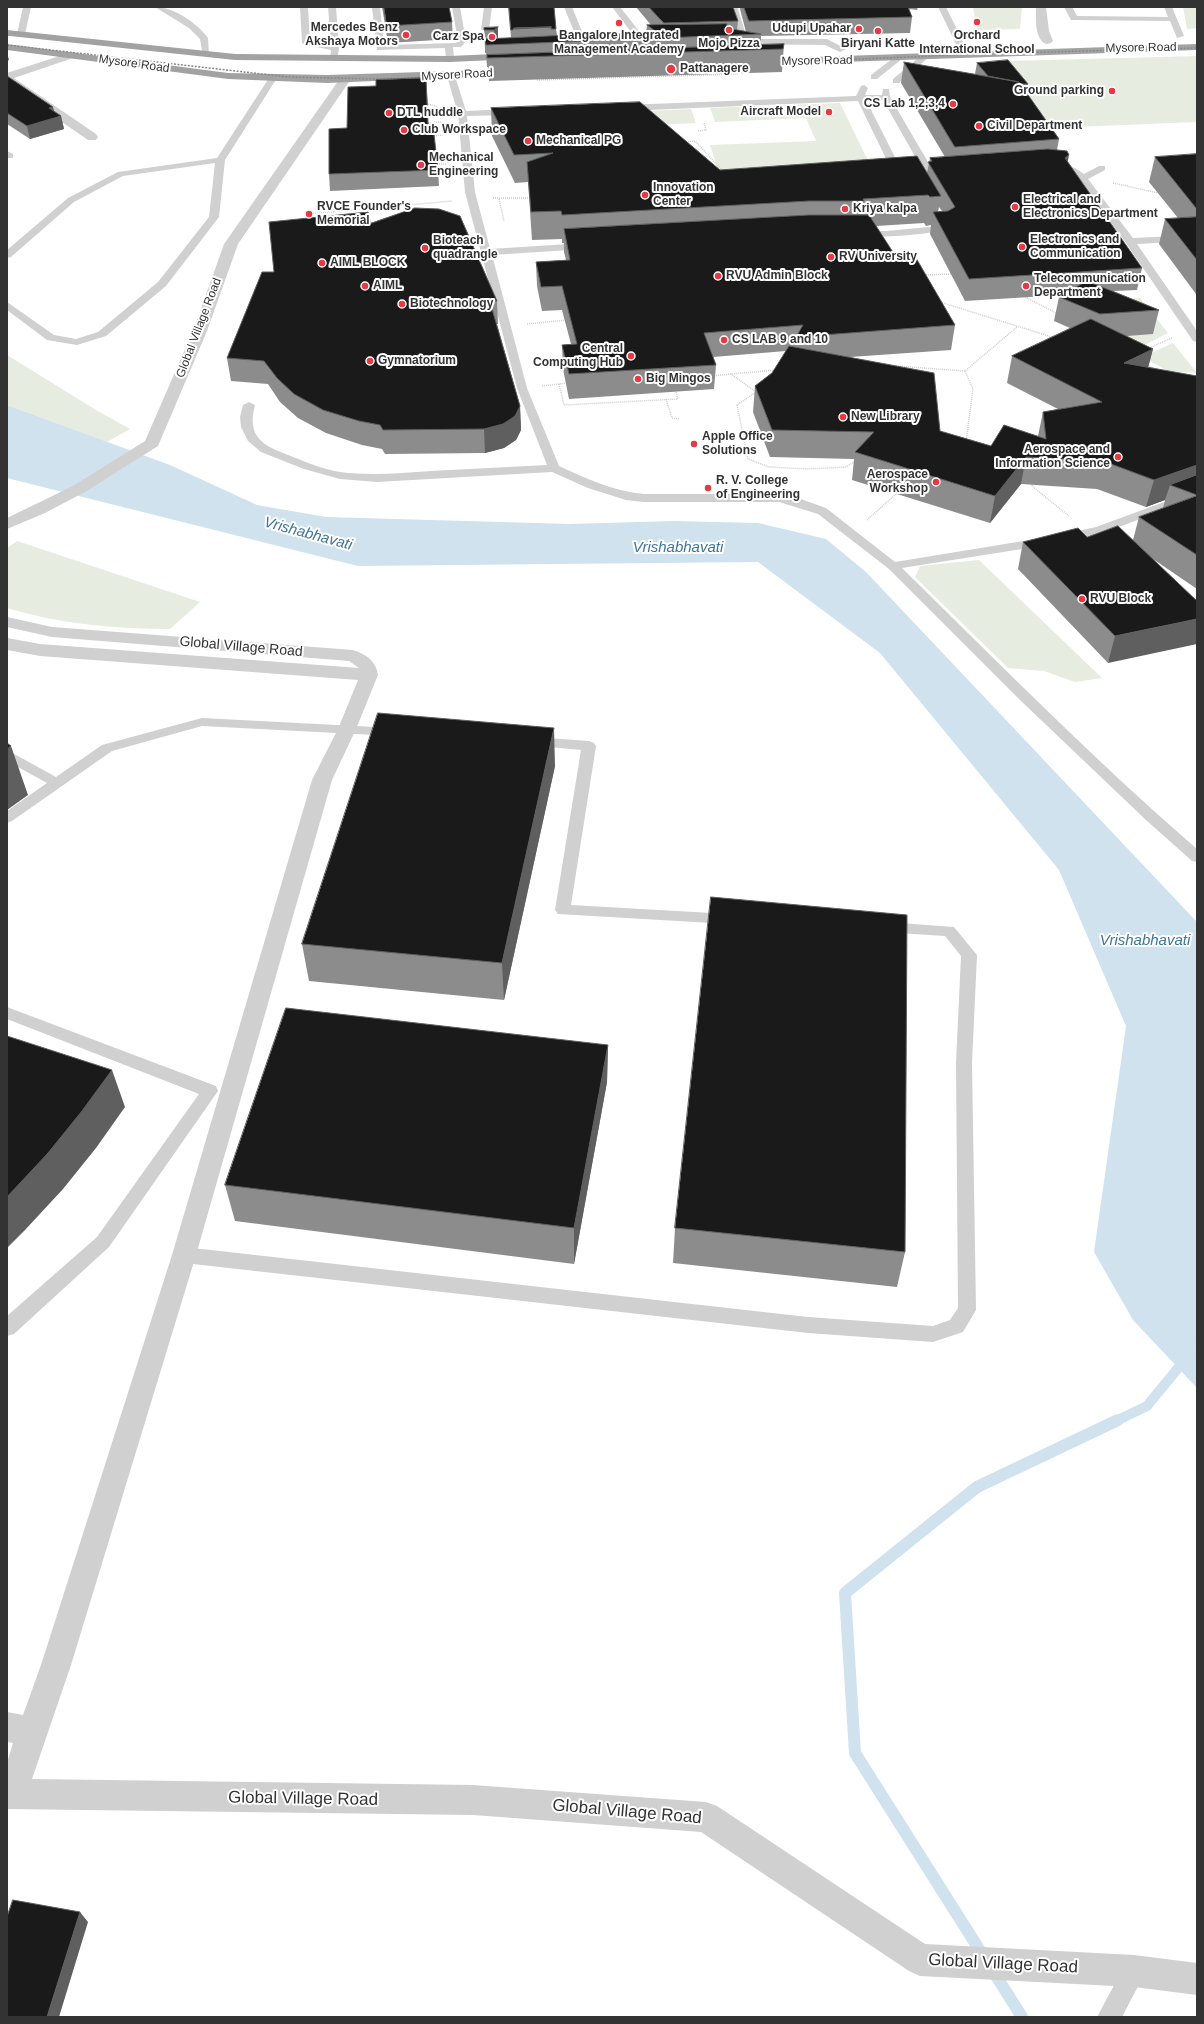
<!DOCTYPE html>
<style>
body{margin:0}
#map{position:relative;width:1204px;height:2024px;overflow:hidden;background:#fff;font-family:Helvetica,sans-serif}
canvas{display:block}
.frame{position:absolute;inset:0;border:8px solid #333;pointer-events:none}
</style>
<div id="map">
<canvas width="1204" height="2024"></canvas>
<div class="frame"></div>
</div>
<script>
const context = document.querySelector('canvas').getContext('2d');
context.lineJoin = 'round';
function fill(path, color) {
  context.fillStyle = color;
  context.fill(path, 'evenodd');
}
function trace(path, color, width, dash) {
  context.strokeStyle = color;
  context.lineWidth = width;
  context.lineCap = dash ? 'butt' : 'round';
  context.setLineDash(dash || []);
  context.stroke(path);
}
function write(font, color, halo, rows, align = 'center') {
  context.font = font + ' Helvetica,sans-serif';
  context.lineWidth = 4;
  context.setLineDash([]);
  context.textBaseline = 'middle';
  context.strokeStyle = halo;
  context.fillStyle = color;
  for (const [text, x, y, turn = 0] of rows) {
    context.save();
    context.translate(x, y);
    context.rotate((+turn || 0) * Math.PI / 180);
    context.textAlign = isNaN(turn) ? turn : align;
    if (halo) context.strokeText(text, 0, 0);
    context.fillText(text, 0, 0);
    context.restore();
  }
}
fill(new Path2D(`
 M973,7H1022L1020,29L977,30Z
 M1183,7H1197V28L1187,29Z
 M1197,56V122L1048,128L1009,61Z
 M840,103L872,169L720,176L710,145L816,141L806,118L715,122L710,108Z
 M691,109L696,123L577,128L574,114Z
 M1140,298L1168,333L1131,352L1084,303Z
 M1173,343L1197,373L1168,371L1142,357Z
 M7,355L96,410L130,429L107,442L7,405Z
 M17,541L200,602L170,629C115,629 60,624 7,608V548Z
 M979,560L1102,678L1075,682L1044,671L1008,668L915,577L920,566Z`), '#e6ecdf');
fill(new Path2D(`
 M7,405L170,465L257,505L326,517L570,524L673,521L758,523L826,539L866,572L1197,922V1388L1133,1320L1094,1252L1126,1026L1059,870L880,653L758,562L358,566L7,478Z`), '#cfe2ee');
trace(new Path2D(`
 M1116,1421L1147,1406L1197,1345`), '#cfe2ee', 10);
trace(new Path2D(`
 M984,1957L855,1753L845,1593L977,1487L1118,1420
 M993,1971L1022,2017`), '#cfe2ee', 12);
trace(new Path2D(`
 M537,80L738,74
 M428,104L438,107
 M428,123L442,122
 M698,131L706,130L704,123
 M432,136L443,135
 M684,142L695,141L723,171
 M436,158H446
 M437,164H447
 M1113,183L1158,193
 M493,198H532
 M499,199L504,221
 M309,214L452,201
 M895,252L900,262
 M922,275L953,274
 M1025,297L1058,314
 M940,302L1055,338
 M527,324L567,320
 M1149,348L1172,338
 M1147,365L1157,370
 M896,366L965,371L1017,327
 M777,370L731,374L756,392L737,405L748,459L769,467L808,469L846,467L857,460
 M965,371L973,389L966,442
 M712,376L731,374
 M559,384L564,405L678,399L676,392
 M542,386L566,383
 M666,399L672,418L679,419
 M1032,483V486L1069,516
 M867,520L896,494`), '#cdcdcd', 1.5, [1, 1]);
fill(new Path2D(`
 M23,7H31L25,34L21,36L17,34Z
 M155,7C174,7 197,23 208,38L209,56H203L200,39L189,28Z
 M300,7H308L310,41L331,45L328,7H336L339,48L337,61H334L330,59L331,50L306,45L302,43Z
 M372,7H380L384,45L456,43L458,41L452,7H460L466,41L461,47H453L454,59L450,61L446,59L445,48L377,50Z
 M484,7H492L489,29L485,31L481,29Z
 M564,7H572L587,44L586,46L579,44Z
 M612,7H620L647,41V45H641Z
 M731,7H739L738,9L748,42L747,44L740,42L730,9Z
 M938,7H946L964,44L963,46L956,44Z
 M1064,7H1072L1077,16L1168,17L1164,7H1172L1184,36L1177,38L1170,21L1074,20H1071Z
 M923,54L930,56L899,83H893V79Z
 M896,56H899L903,58L877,79H871V75Z
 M451,73L455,76L466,111L512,109L516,112L512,115L467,116L475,192L490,249L585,243L590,246L585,249L492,255L527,388L559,466C587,479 613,491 644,494H779L798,498L826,508L895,562L1060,535L1096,527L1197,490V498L1100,534L1060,543L902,568C999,663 1094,760 1197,849V862L1192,861L1146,820L1020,700L889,569L818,514L779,502H644L626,500L588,488L552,472L377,482L340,479L304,469L261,452L248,441L241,427L240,417L243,405L249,402L255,405C246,438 264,446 291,456C307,463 323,469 340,472C371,476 401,473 431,471C470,469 508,467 547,465L517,388L465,192L458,114L447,76Z
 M273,75L277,78L225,160L219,217L166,286L106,336L77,345L47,340L7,310V302L54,335L76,339L98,332L158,282L209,217L215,163L123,176L74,202L11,257L7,258V250L68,198L118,172L217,158L269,78Z
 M864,85L868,88L865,95H882L883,89H889L890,97L935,174L933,176H927L925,174L883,100H866L905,177L900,180L895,177L858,101L625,111L621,108L625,105L856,96L861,86Z
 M7,151L13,154V158H7Z
 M1053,163L1075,168L1084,174L1099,166H1105V170L1088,179L1133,238L1197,235V241L1137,244L1197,331V342L1193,341L1126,243L1080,180L1069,172L1050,168V164Z
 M942,219L945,220L950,228L948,230C936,233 862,241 855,234L860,231H886L939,226L937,222Z
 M202,718L394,728L399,729L401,732L399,735L394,736L202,726L112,751L12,821L7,823V811L47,783L7,761V750L56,777L102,745Z
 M533,737L589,741L594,743L596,746L571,905L729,914L734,915L737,919L734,923L729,924L558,914L555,910L581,750L528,745L526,742L528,739Z
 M886,922L954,927L977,955L972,1063L976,1310L963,1332L933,1342L808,1333L184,1263L178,1260L175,1255L178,1250L184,1247L808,1317L933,1326L950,1320L958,1308L956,1063L961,956L945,936L881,932L878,928L881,924Z
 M7,1007L216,1086L218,1091L109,1247L14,1334L7,1336V1316L97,1237L199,1094L7,1019Z
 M1134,1959L1142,1963L1146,1971L1122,2017H1097L1126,1963Z`), '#d0d0d0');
fill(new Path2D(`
 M731,39H827L846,49L840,52L825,45L727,44L725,42L727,40Z
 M72,52L76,53L78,55L76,57L14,78L96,134L98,137L96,140H88L7,84V73Z`), '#d0d0d0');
fill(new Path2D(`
 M1036,7H1046L1049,31L1053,41L1051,43L1047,44C1034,41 1036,17 1036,7Z
 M345,75L351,79L238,244L207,331L158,446L85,492L45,513L7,529V518L73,486L145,441L193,331L224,244L341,77Z
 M7,617L52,627L353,650C366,654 376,661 378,675L356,729L332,780L196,1255L71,1665L32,1779L473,1785L706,1802L717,1806L925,1944L1134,1955L1197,1963V1995L1134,1987L920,1976L909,1971L701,1832L473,1815L7,1809V1763L13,1743L7,1742V1712L23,1715L41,1665L172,1255L312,780L338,729L358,680L40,656L7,650V638L40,644L359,668L349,661L52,637L7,627Z`), '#d0d0d0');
fill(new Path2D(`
 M7,30L235,54L450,56L516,53L522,56L516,59L450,62L235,60L10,36H7Z
 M7,44L228,73L327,75L518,69L524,72L518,75L327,83L228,79L7,50Z
 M1197,44V50L753,65L747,62L753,59Z`), '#a2a2a2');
trace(new Path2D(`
 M7,45L288,77L381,79L499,74
 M771,63L974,54L1197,48`), '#888', 1.5, [2, 1.5]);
fill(new Path2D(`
 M382,7H449L452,22L453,39L388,43Z
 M509,7H554L556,29L557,35L646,34L647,25H651L636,7H733L738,21L737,30L746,32L740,9V7H918L917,10L909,9L912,17L910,33L761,36V44H784L782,72L489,81L488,67H487L486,53H485V50L484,28L498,27V38H511Z
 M904,62L975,74L977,63L1028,84L1026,92L1059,139L1057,150L1068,163L1142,268L1137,290L1113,291L1159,310L1153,334L1127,336L1153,349L1148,368L1197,376V589L1153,559L1108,663L1018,569L1023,542L1087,537L1133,540L1139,517L1163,508L1165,500L1146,507L1097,489L1021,484L990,523L852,480L854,459L770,457L753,412L755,386L772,373L786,351L713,357L716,365L714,389L569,399L563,369L562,345L571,344L562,310L542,311L537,286L536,262L566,260L564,252V243H562V239L532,240L528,182L515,183L492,136L491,108L720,170L927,173L930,158L945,157L901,83ZM939,207L942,211L938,212ZM924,223L926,226L931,225L930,234L965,301L1063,295L1059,297L1054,321L1070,328L1012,356L1007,383L1058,409L1043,412L1038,436L991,446L940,431L850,357L951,350L955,325L898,260L876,226Z
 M7,76L61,116L64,129L30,139L7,124Z
 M427,94L428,125L438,170L439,186L330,191L329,174L347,128Z
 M1197,154V294H1196L1159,244L1165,219L1178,218L1149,182L1155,157Z
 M371,223L497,301L498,324H497L520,406L521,430L516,440L504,448L485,453L385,454L382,449L362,445L326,433L298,418L280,402L268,384L231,381L227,358L274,272Z
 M555,766L504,1000L309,981L302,944Z
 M608,1045L607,1082L574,1264L235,1221L225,1185Z
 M675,1228L905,1252L897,1287L673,1263Z`), '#8c8c8c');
fill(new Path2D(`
 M498,27V44H494V30Z
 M7,53L9,60L7,61Z
 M426,78L427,94L429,141L428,125Z
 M53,107L56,118L61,116L64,129L30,139L27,126L49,108Z
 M1069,155L1065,176V158Z
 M1153,349L1146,375L1124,363Z
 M520,406L521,430L516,440L504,448L485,453L484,429Z
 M1026,457L1021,484L990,523L995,496Z
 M1197,465V489L1170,485L1165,500L1146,507L1154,480Z
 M1197,619V644L1108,663L1115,636Z
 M554,728L555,766L504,1000L502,963Z
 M11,746L28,795L7,810V749Z
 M608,1045L607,1082L574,1264V1228Z
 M112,1070L125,1107L96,1148L63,1189L25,1230L7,1248V1197Z
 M80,1912L88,1922L59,2017H47Z`), '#5f5f5f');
const building = new Path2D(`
 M384,7H449L452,22L387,26Z
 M509,7H554L556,29H551V27L515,28L513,29V30H511Z
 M649,7H733L738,21L664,23Z
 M744,7H908L912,17L749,21Z
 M727,24L726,28L761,34L486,45L485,39L590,34H646L654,30L647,25Z
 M498,27L494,30H484V28Z
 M551,27L513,29L515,28Z
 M784,44L783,49L487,58V55Z
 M1008,60L1028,84H1021L1019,82L988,76L977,63Z
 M904,62L1019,82L1059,139L955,147Z
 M7,76L53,107L49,108L61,116L27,126L7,113Z
 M426,78L428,125H433L438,170L329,174V129L347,128L348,87L376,86V80Z
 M640,102L720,170L917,156L941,196L930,197L928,195L863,199L864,201H809L562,215L561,211L531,212L527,162L553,153L514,155L491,108Z
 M1048,149L1067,151L1069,155L1065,158L1142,268L969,279L933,212L948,211L955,207L928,162L932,161L930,158Z
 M1197,154V209L1196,208L1155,157Z
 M415,208L439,209L460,216L497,301L490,302L520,406L515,416L503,424L484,429L383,430L380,425L359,421L323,410L294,394L277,378L264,361L227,358L262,272H274L269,222L368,212L371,223Z
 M809,215H869L898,260L916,258L955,325L796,337L803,325L704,333L716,365L569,374L562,345L577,344L562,286L541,287L536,262L570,260L564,229Z
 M1197,217V260L1165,219Z
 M1087,281L1159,310L1100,314L1059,297Z
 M1091,319L1153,349L1124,363L1197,376V465L1154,480L1103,461L1026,457L995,496L855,452L874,432L772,430L755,386L772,373L789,346L934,373L940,431L991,446L1004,425L1046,439L1043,412L1102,402L1012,356Z
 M1197,475V495L1170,485Z
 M1197,496V555L1139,517Z
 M1118,526L1197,601V619L1115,636L1023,542L1078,528L1087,537Z
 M378,713L554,728L502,963L302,944Z
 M7,743L11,746L7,749Z
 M711,897L907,915L905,1252L675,1228Z
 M286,1008L608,1045L574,1228L225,1185Z
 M7,1036L112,1070L82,1111L48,1153L7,1197Z
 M13,1900L80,1912L47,2017H7V1917Z`);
fill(building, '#1a1a1a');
trace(building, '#5f5f5f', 1);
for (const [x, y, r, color] of [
 [977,22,4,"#e63946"],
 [619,23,4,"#e63946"],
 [859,29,4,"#e63946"],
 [729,30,4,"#e63946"],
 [878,31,4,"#e63946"],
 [406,35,4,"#e63946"],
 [492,37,4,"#e63946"],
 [671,69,5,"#e63946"],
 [1112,91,4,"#e63946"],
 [953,104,4,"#e63946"],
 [829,112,4,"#e63946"],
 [389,113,4,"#e63946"],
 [979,126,4,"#e63946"],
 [404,130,4,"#e63946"],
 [528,141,4,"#e63946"],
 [421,165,4,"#e63946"],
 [645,195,4,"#e63946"],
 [1015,207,4,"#e63946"],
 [845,209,4,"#e63946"],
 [309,214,4,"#e63946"],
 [1022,247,4,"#e63946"],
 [425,248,4,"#e63946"],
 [831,257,4,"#e63946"],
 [322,263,4,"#e63946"],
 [718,276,4,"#e63946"],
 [365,286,4,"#e63946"],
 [1026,286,4,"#e63946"],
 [402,304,4,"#e63946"],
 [724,340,4,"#e63946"],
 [631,356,4,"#e63946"],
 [370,361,4,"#e63946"],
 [638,379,4,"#e63946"],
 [843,417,4,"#e63946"],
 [694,444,4,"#e63946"],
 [1118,457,4,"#e63946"],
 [936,482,4,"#e63946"],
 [708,488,4,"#e63946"],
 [1082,599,4,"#e63946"]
]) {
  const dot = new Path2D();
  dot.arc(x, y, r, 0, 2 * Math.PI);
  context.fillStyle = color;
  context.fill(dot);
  trace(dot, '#fff', 1.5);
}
write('bold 12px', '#333', '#fff', [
 ["Mercedes Benz",398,28,"right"],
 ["Akshaya Motors",398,42,"right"],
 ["Udupi Upahar",851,29,"right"],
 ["Bangalore Integrated",619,36,"center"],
 ["Management Academy",619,50,"center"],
 ["Orchard",977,36,"center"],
 ["International School",977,50,"center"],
 ["Carz Spa",484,37,"right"],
 ["Mojo Pizza",729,44,"center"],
 ["Biryani Katte",878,44,"center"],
 ["Pattanagere",680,69],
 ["Ground parking",1104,91,"right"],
 ["CS Lab 1,2,3,4",945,104,"right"],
 ["Aircraft Model",821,112,"right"],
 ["DTL huddle",397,113],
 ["Civil Department",987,126],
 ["Club Workspace",412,130],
 ["Mechanical PG",536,141],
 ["Mechanical",429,158],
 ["Engineering",429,172],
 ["Innovation",653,188],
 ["Center",653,202],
 ["Electrical and",1023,200],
 ["Electronics Department",1023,214],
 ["RVCE Founder's",317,207],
 ["Memorial",317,221],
 ["Kriya kalpa",853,209],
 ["Electronics and",1030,240],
 ["Communication",1030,254],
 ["Bioteach",433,241],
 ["quadrangle",433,255],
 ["RV University",839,257],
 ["AIML BLOCK",330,263],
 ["RVU Admin Block",726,276],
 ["Telecommunication",1034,279],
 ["Department",1034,293],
 ["AIML",373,286],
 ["Biotechnology",410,304],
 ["CS LAB 9 and 10",732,340],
 ["Central",623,349,"right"],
 ["Computing Hub",623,363,"right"],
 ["Gymnatorium",378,361],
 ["Big Mingos",646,379],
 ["New Library",851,417],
 ["Apple Office",702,437],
 ["Solutions",702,451],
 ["Aerospace and",1110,450,"right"],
 ["Information Science",1110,464,"right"],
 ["Aerospace",928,475,"right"],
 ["Workshop",928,489,"right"],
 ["R. V. College",716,481],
 ["of Engineering",716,495],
 ["RVU Block",1090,599]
], 'left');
write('12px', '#333', '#fff', [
 ["Mysore Road",1141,48,-1],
 ["Mysore Road",817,61,-1],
 ["Mysore Road",134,64,8],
 ["Mysore Road",457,75,-3],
 ["Global Village Road",199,328,-69]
]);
write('14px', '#333', '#fff', [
 ["Global Village Road",241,647,5]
]);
write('italic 15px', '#3f7597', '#fff', [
 ["Vrishabhavati",308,534,15],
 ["Vrishabhavati",678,548],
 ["Vrishabhavati",1145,941]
]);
write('17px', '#333', '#fff', [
 ["Global Village Road",303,1799,1],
 ["Global Village Road",627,1812,5],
 ["Global Village Road",1003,1964,3]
]);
</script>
